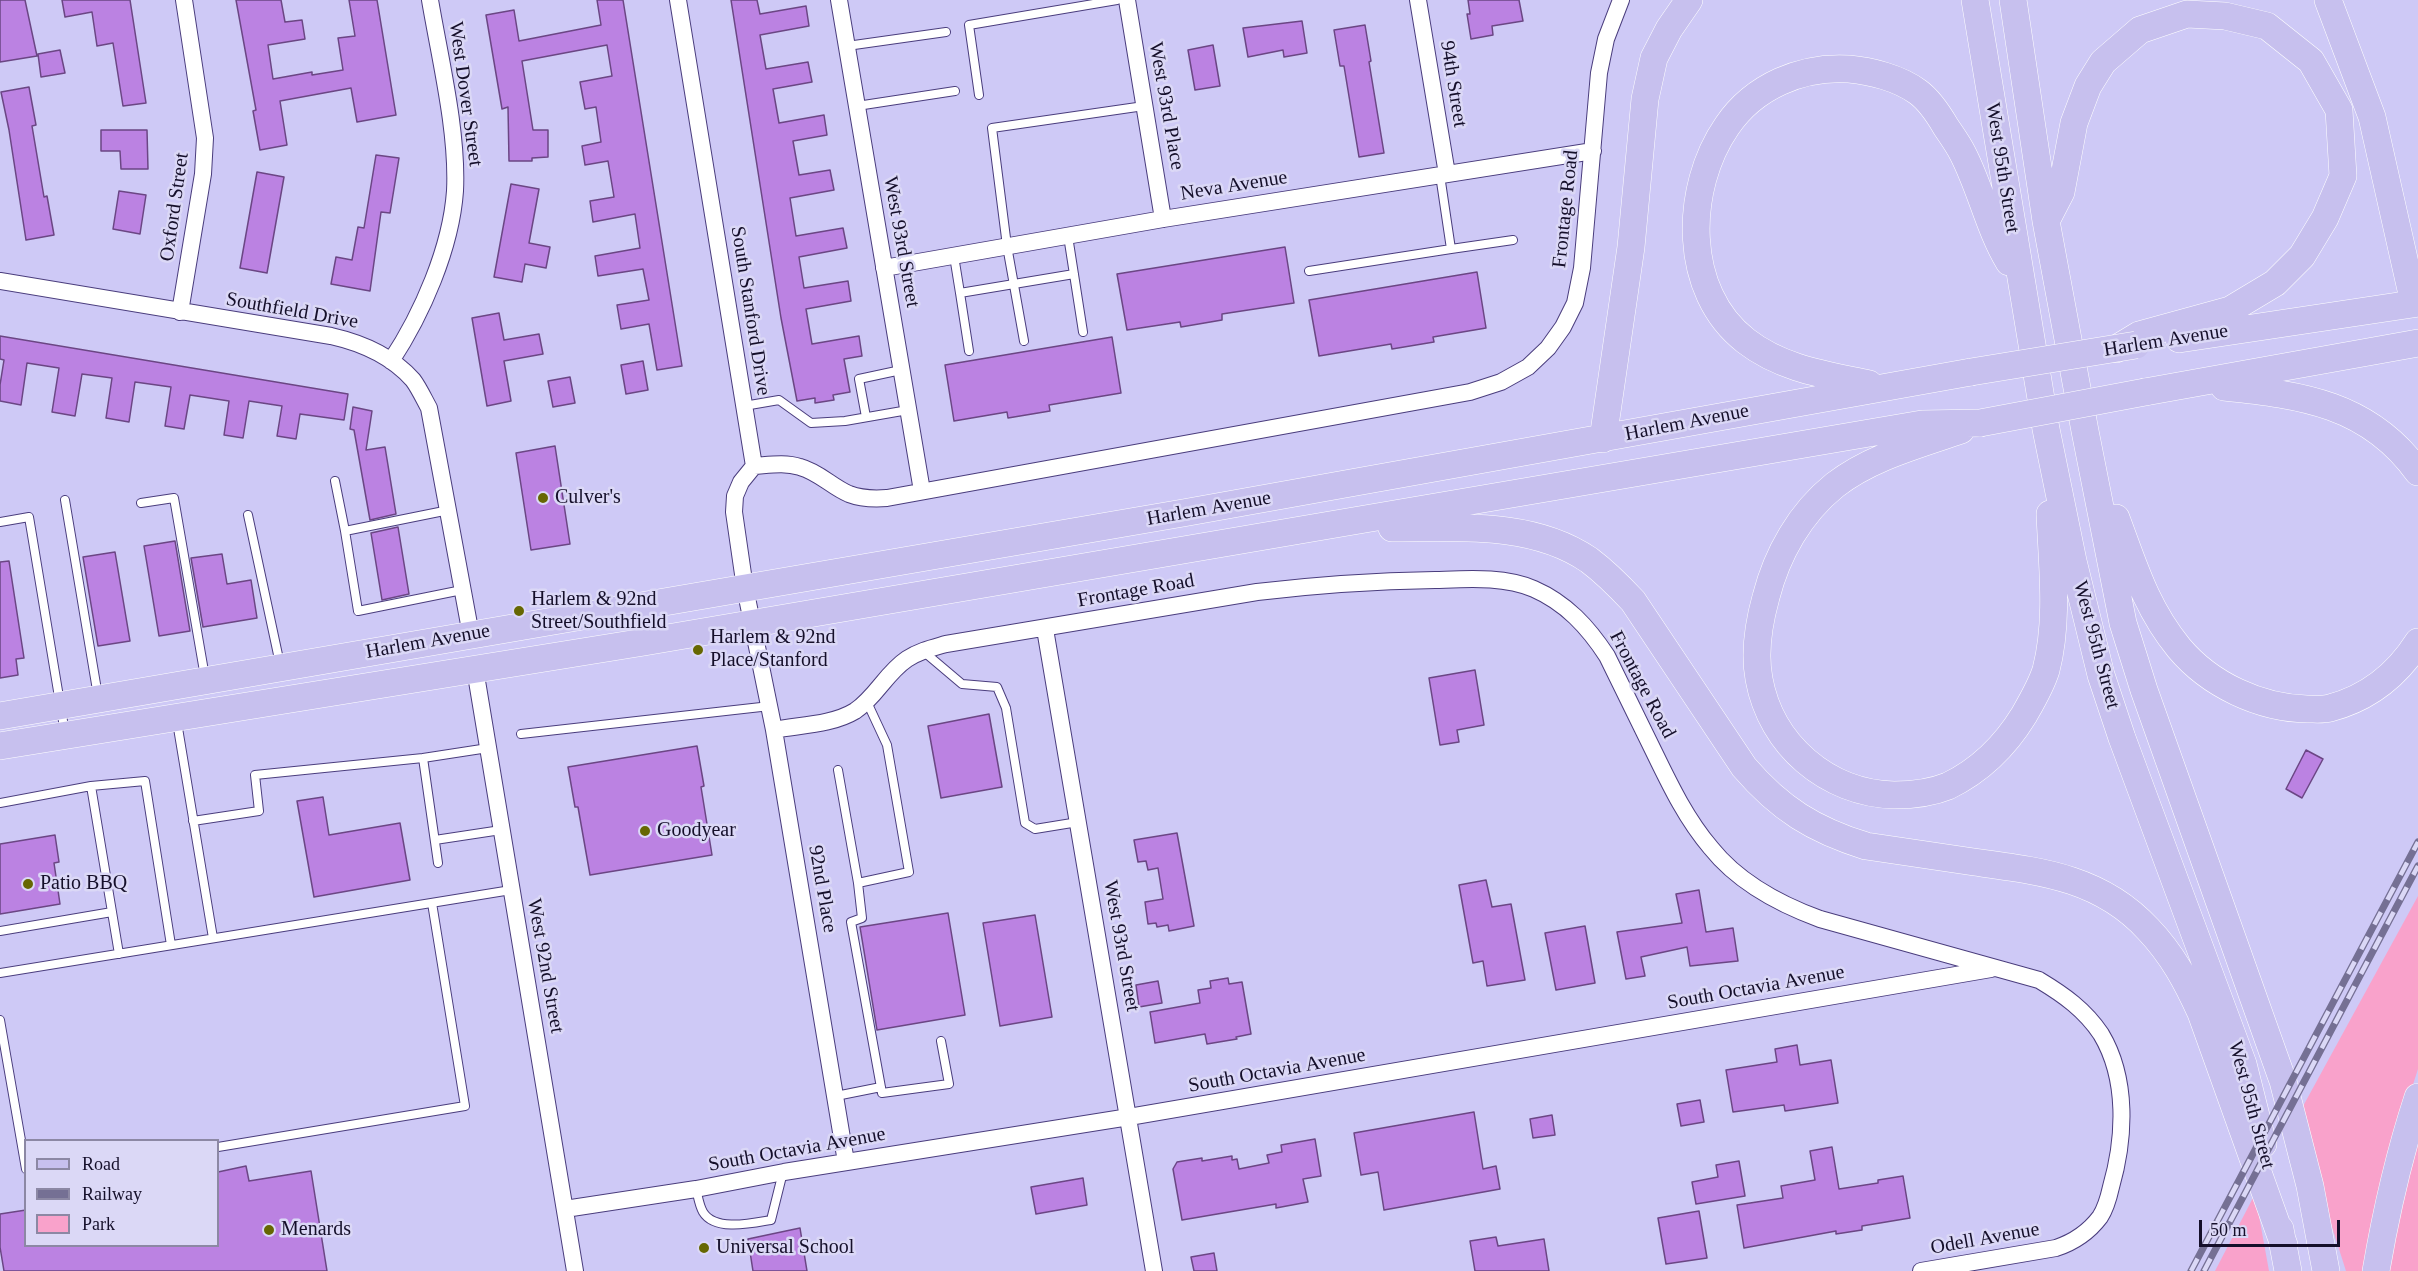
<!DOCTYPE html>
<style>
body{margin:0}
#map{position:relative;width:2418px;height:1271px;overflow:hidden;background:#cec9f6;font-family:Georgia,serif}
canvas{display:block}
.legend{position:absolute;left:24px;top:1139px;width:195px;height:108px;box-sizing:border-box;background:#dbd8f6;border:2px solid #8c88a4;margin:0;padding:8px 10px;list-style:none;font-size:18px;color:#150f2a}
.legend li{display:flex;align-items:center;gap:12px;height:30px}
.legend b{width:30px;border:2px solid #8c88a4}
.scale{position:absolute;left:2199px;top:1220px;width:141px;height:27px;box-sizing:border-box;border:3px solid #150f2a;border-top:0;padding-left:8px;font-size:18px;line-height:21px;white-space:nowrap;color:#150f2a;-webkit-text-stroke:4px #dbd8f6;paint-order:stroke}
</style>
<div id="map">
<canvas width="2418" height="1271"></canvas>
<ul class="legend">
<li><b style="height:8px;background:#c7c0ee"></b>Road</li>
<li><b style="height:8px;background:#757094"></b>Railway</li>
<li><b style="height:16px;background:#f9a2cb"></b>Park</li>
</ul>
<div class="scale">50 m</div>
</div>
<script>
const context = document.querySelector('canvas').getContext('2d');
context.lineJoin = 'round';
function fill(path, color) {
  context.fillStyle = color;
  context.fill(path, 'evenodd');
}
function trace(path, color, width, dash) {
  context.strokeStyle = color;
  context.lineWidth = width;
  context.lineCap = dash ? 'butt' : 'round';
  context.setLineDash(dash || []);
  context.stroke(path);
}
function write(font, color, halo, rows, align = 'center') {
  context.font = font + ' Georgia,serif';
  context.lineWidth = 5;
  context.setLineDash([]);
  context.textBaseline = 'middle';
  context.strokeStyle = halo;
  context.fillStyle = color;
  for (const [text, x, y, turn = 0] of rows) {
    context.save();
    context.translate(x, y);
    context.rotate((+turn || 0) * Math.PI / 180);
    context.textAlign = isNaN(turn) ? turn : align;
    if (halo) context.strokeText(text, 0, 0);
    context.fillText(text, 0, 0);
    context.restore();
  }
}
fill(new Path2D(`
 M2418,896V1069L2396,1137L2367,1271H2346L2324,1202L2302,1108Z
 M2418,1120V1271H2385Z
 M2255,1194L2269,1271H2215Z`), '#f9a2cb');
const building = new Path2D(`
 M0,0H25L37,56L0,62Z
 M62,0H130L146,103L123,106L113,43L97,46L92,12L65,17Z
 M236,0H281L285,22L302,20L305,39L268,45L273,79L312,72V75L343,70L338,38L355,36L349,0H377L396,115L357,122L351,88L280,101L287,145L260,150L253,111L256,110Z
 M597,0H623L682,366L657,370L649,324L621,329L617,305L649,300L643,269L598,276L595,256L640,248L635,214L593,222L590,201L614,197L608,161L585,165L582,146L601,142L596,107L585,109L580,82L612,76L607,45L522,61L533,130H548V157L532,158V161H509L508,107L502,109L486,15L514,10L519,41L601,25Z
 M731,0H757L760,14L806,6L809,26L760,35L766,69L808,62L812,82L773,89L779,123L824,115L827,135L793,141L799,175L830,170L834,190L790,198L796,236L843,228L847,248L799,257L804,288L848,281L851,301L806,309L812,344L859,336L862,356L844,359L850,392L833,395L834,400L815,403V398L797,401L781,318Z
 M1468,0H1519L1523,21L1492,26L1493,35L1471,39L1467,14H1470Z
 M1302,21L1307,53L1284,57L1283,50L1248,57L1243,28Z
 M1365,25L1371,61L1369,62L1384,153L1359,157L1344,66H1340L1334,30Z
 M1213,45L1220,86L1195,90L1188,50Z
 M60,50L65,73L41,77L38,54Z
 M29,87L36,125L32,126L44,197L47,196L54,235L26,240L9,130L1,92Z
 M101,130H147L148,169H121L120,151H101Z
 M376,155L399,158L390,213L381,212L370,291L331,284L336,257L352,260L358,227L364,228Z
 M257,172L284,177L267,273L240,268Z
 M511,184L539,189L529,243L550,247L546,268L525,264L522,282L494,277Z
 M119,191L146,195L140,234L113,229Z
 M1285,247L1294,303L1222,314V320L1181,327L1180,322L1127,330L1117,274Z
 M1477,272L1486,328L1433,337L1434,342L1392,349L1391,344L1319,356L1309,300Z
 M499,313L504,340L539,334L543,354L504,361L511,401L487,406L472,318Z
 M0,336L348,394L344,420L300,414L296,439L277,436L282,406L249,401L243,438L224,435L229,401L190,395L184,429L165,426L171,387L135,382L129,422L106,418L112,378L82,374L75,416L52,412L59,368L27,363L21,405L0,401V385L4,360L0,359Z
 M1112,337L1121,393L1049,405L1050,411L1008,418L1007,412L954,421L945,365Z
 M643,361L648,390L626,394L621,365Z
 M570,377L575,403L553,407L548,381Z
 M353,407L372,411L366,450L385,447L396,514L370,520L354,430L350,429Z
 M555,446L570,544L531,550L516,453Z
 M398,527L409,594L382,600L371,533Z
 M175,541L190,631L159,636L144,546Z
 M115,552L130,641L98,646L83,557Z
 M222,554L227,584L251,580L257,618L203,627L191,558Z
 M9,561L24,658L16,659L18,675L0,678V562Z
 M1475,670L1484,725L1457,730L1459,742L1440,745L1429,678Z
 M989,714L1002,787L941,798L928,726Z
 M697,746L704,786L701,787L712,855L590,875L578,807H575L568,767Z
 M2306,750L2323,759L2302,798L2286,789Z
 M323,797L329,835L400,823L410,880L314,897L297,801Z
 M1177,833L1194,926L1169,931L1168,925L1157,927L1156,923L1148,924L1145,902L1163,899L1158,868L1148,870L1146,861L1138,862L1134,840Z
 M55,835L59,862L54,863L60,904L0,914V844Z
 M1486,880L1492,907L1511,904L1525,980L1487,986L1483,961L1473,963L1459,885Z
 M1699,890L1706,932L1733,928L1738,961L1690,966L1687,947L1641,957L1645,976L1626,979L1617,932L1682,923L1676,894Z
 M948,913L965,1015L877,1030L860,927Z
 M1035,915L1052,1017L1000,1026L983,923Z
 M1585,926L1595,983L1556,990L1545,933Z
 M1228,978L1229,984L1242,982L1251,1034L1236,1037L1237,1039L1207,1044L1205,1034L1155,1043L1150,1012L1200,1003L1198,990L1211,988L1210,981Z
 M1158,981L1162,1003L1139,1007L1136,985Z
 M1797,1045L1800,1065L1831,1060L1838,1103L1785,1111L1784,1105L1733,1112L1726,1070L1777,1062L1775,1049Z
 M1700,1100L1704,1122L1681,1126L1677,1104Z
 M1474,1112L1483,1169L1496,1166L1500,1189L1384,1210L1378,1172L1361,1175L1354,1133Z
 M1552,1115L1555,1135L1533,1138L1530,1119Z
 M1315,1139L1321,1176L1303,1179L1308,1202L1276,1208V1204L1182,1220L1173,1169L1177,1162L1202,1158V1161L1232,1156V1160L1237,1159L1239,1169L1269,1163L1267,1155L1282,1152L1281,1145Z
 M1832,1147L1839,1189L1878,1183V1180L1903,1176L1910,1218L1862,1226V1230L1836,1234V1231L1744,1248L1737,1205L1783,1198L1781,1186L1815,1180L1810,1151Z
 M1739,1161L1745,1196L1696,1204L1692,1182L1718,1177L1716,1165Z
 M246,1166L249,1181L311,1171L327,1271H4L0,1247V1214L26,1210V1245H218V1172Z
 M1083,1178L1087,1205L1036,1214L1031,1187Z
 M1699,1211L1707,1258L1666,1264L1658,1218Z
 M800,1228L807,1271H753L748,1239Z
 M1496,1237L1498,1246L1544,1239L1549,1271H1475L1470,1241Z
 M1214,1253L1217,1271H1194L1191,1257Z`);
fill(building, '#bb82e2');
trace(building, '#6b4684', 1.5);
const service = new Path2D(`
 M847,46L946,32
 M979,95L969,25L1117,0
 M857,106L955,91
 M1440,175L1451,249L1513,240
 M1068,236L1083,332
 M954,256L960,293L1074,274
 M1309,271L1451,249
 M960,293L969,351
 M1024,341L1007,246L992,128L1144,106
 M744,406L779,400L811,423L845,421L908,410
 M866,417L859,379L901,370
 M335,481L345,531
 M65,500L98,696
 M141,503L174,498L205,677
 M449,510L345,531L358,611L462,590
 M248,515L280,664
 M0,522L29,517L65,733
 M923,651L962,684L997,687L1006,708L1025,823L1035,829L1078,822
 M177,722L213,938
 M521,734L770,706
 M423,758L488,748
 M838,770L858,883L909,872L887,745L867,702
 M91,786L119,954
 M0,803L91,786L145,781L171,945
 M193,821L259,811L255,775L423,758L438,863
 M435,840L501,830
 M858,883L862,918L851,922L882,1093L949,1084L941,1041
 M0,931L112,912
 M0,973L511,890
 M0,1020L26,1169
 M836,1096L881,1087
 M218,1147L465,1106L432,903
 M696,1189C698,1196 699,1205 703,1212C715,1232 753,1223 771,1220L783,1172`);
const minor = new Path2D(`
 M678,0L754,466L741,482L735,496L734,512L745,588L774,730L846,1162
 M839,0L922,491
 M1127,0L1163,219
 M1418,0L1447,174
 M884,268L1163,219L1593,151
 M0,281L331,336C362,343 391,355 413,380C419,388 424,399 429,408L471,635
 M180,312L203,174L205,138L184,0
 M391,361C422,314 451,248 455,191C458,132 440,59 430,0
 M754,466C769,465 785,462 800,467C819,472 832,487 849,494C862,499 874,499 887,498L1470,392L1501,382L1528,367L1548,348L1563,327L1575,303L1582,268L1599,73L1606,39L1621,0
 M1045,629L1154,1271
 M475,669L575,1271
 M774,730C799,725 832,725 855,711C876,697 886,673 907,659C919,651 932,648 946,644L1257,592C1316,585 1375,581 1435,580C1467,579 1504,576 1534,589C1566,603 1588,627 1607,656C1623,689 1639,722 1655,754C1671,787 1687,820 1711,848C1739,883 1779,904 1820,919L2039,980C2064,995 2085,1010 2101,1034C2128,1079 2125,1138 2111,1187C2109,1196 2106,1208 2100,1217C2088,1233 2074,1242 2056,1248L1921,1271
 M565,1209L696,1189L784,1172L1129,1117L1991,969`);
const primary = new Path2D(`
 M1975,0L2046,429L2073,561L2101,675L2122,738L2243,1064L2263,1144
 M2013,0L2046,221L2085,431L2123,623L2144,690L2283,1081L2310,1186L2326,1271
 M2328,0L2372,117L2414,303
 M2046,221L2061,192L2074,123L2088,86L2103,62L2140,30L2187,14L2225,16L2267,26L2311,61L2339,110L2343,176L2325,218L2302,256L2275,283L2230,310L2139,335L2116,349
 M2179,339L2418,303
 M1869,384C1827,375 1782,369 1746,341C1682,292 1684,188 1727,126C1754,86 1802,66 1849,69C1871,71 1899,78 1918,92C1929,100 1939,115 1946,127C1952,136 1958,144 1963,154C1981,189 1989,229 2009,262
 M2224,387C2302,395 2369,404 2418,472
 M2145,392L2418,343
 M1961,430C1918,445 1871,457 1835,485C1800,513 1777,554 1766,597C1759,622 1754,652 1759,679C1771,745 1827,793 1894,795C1912,795 1931,793 1948,786C1981,770 2005,746 2024,715C2032,701 2041,686 2046,670C2059,620 2052,564 2050,514
 M1603,439L1631,247L1645,99L1654,58L1669,29L1689,0
 M2116,518C2134,566 2146,608 2179,648C2210,685 2260,708 2307,709C2315,709 2323,710 2330,708C2368,698 2397,675 2418,642
 M1392,528C1457,528 1532,521 1589,560C1605,572 1619,586 1633,601L1744,767C1780,809 1814,830 1866,846C1902,851 1938,857 1974,862C2039,871 2100,877 2148,929C2172,954 2187,982 2201,1013L2284,1245
 M0,716L1183,513L1971,372
 M0,746L644,642L1922,424L1980,423
 M2280,1229L2288,1271
 M2376,1271C2386,1212 2399,1155 2418,1097`);
trace(service, '#4a3d7d', 10);
trace(minor, '#4a3d7d', 18);
trace(primary, '#fff', 28);
trace(service, '#fff', 8);
trace(minor, '#fff', 16);
trace(primary, '#c7c0ee', 27);
const rail = new Path2D(`
 M2191,1271L2418,842
 M2204,1271L2418,866`);
trace(rail, '#757094', 7);
trace(rail, '#dbd8f6', 4.5, [14]);
const primaryBridge = new Path2D(`
 M1971,372L2136,345
 M1980,423L2145,392`);
trace(primaryBridge, '#fff', 28, []);
trace(primaryBridge, '#c7c0ee', 27);
for (const [x, y, r, color] of [
 [543,498,6,"#666702"],
 [519,611,6,"#666702"],
 [698,650,6,"#666702"],
 [645,831,6,"#666702"],
 [28,884,6,"#666702"],
 [269,1230,6,"#666702"],
 [704,1248,6,"#666702"]
]) {
  const dot = new Path2D();
  dot.arc(x, y, r, 0, 2 * Math.PI);
  context.fillStyle = color;
  context.fill(dot);
  trace(dot, '#dbd8f6', 2);
}
write('20px', '#150f2a', '#dbd8f6', [
 ["94th Street",1453,84,81],
 ["West Dover Street",465,94,82],
 ["West 93rd Place",1166,106,80],
 ["West 95th Street",2002,168,81],
 ["Neva Avenue",1234,186,-9],
 ["Oxford Street",175,207,-82],
 ["Frontage Road",1566,209,-84],
 ["West 93rd Street",901,242,80],
 ["Southfield Drive",292,311,10],
 ["South Stanford Drive",750,311,81],
 ["Harlem Avenue",2166,341,-9],
 ["Harlem Avenue",1687,423,-11],
 ["Harlem Avenue",1209,509,-10],
 ["Frontage Road",1136,591,-10],
 ["Harlem Avenue",428,642,-10],
 ["West 95th Street",2096,645,75],
 ["Frontage Road",1642,685,62],
 ["92nd Place",822,889,80],
 ["West 93rd Street",1121,946,80],
 ["West 92nd Street",545,966,80],
 ["South Octavia Avenue",1756,988,-10],
 ["South Octavia Avenue",1277,1071,-10],
 ["West 95th Street",2251,1105,75],
 ["South Octavia Avenue",797,1150,-10],
 ["Odell Avenue",1985,1239,-10]
]);
write('20px', '#150f2a', '#dbd8f6', [
 ["Culver's",555,498],
 ["Harlem & 92nd",531,600],
 ["Street/Southfield",531,623],
 ["Harlem & 92nd",710,638],
 ["Place/Stanford",710,661],
 ["Goodyear",657,831],
 ["Patio BBQ",40,884],
 ["Menards",281,1230],
 ["Universal School",716,1248]
], 'left');
</script>
